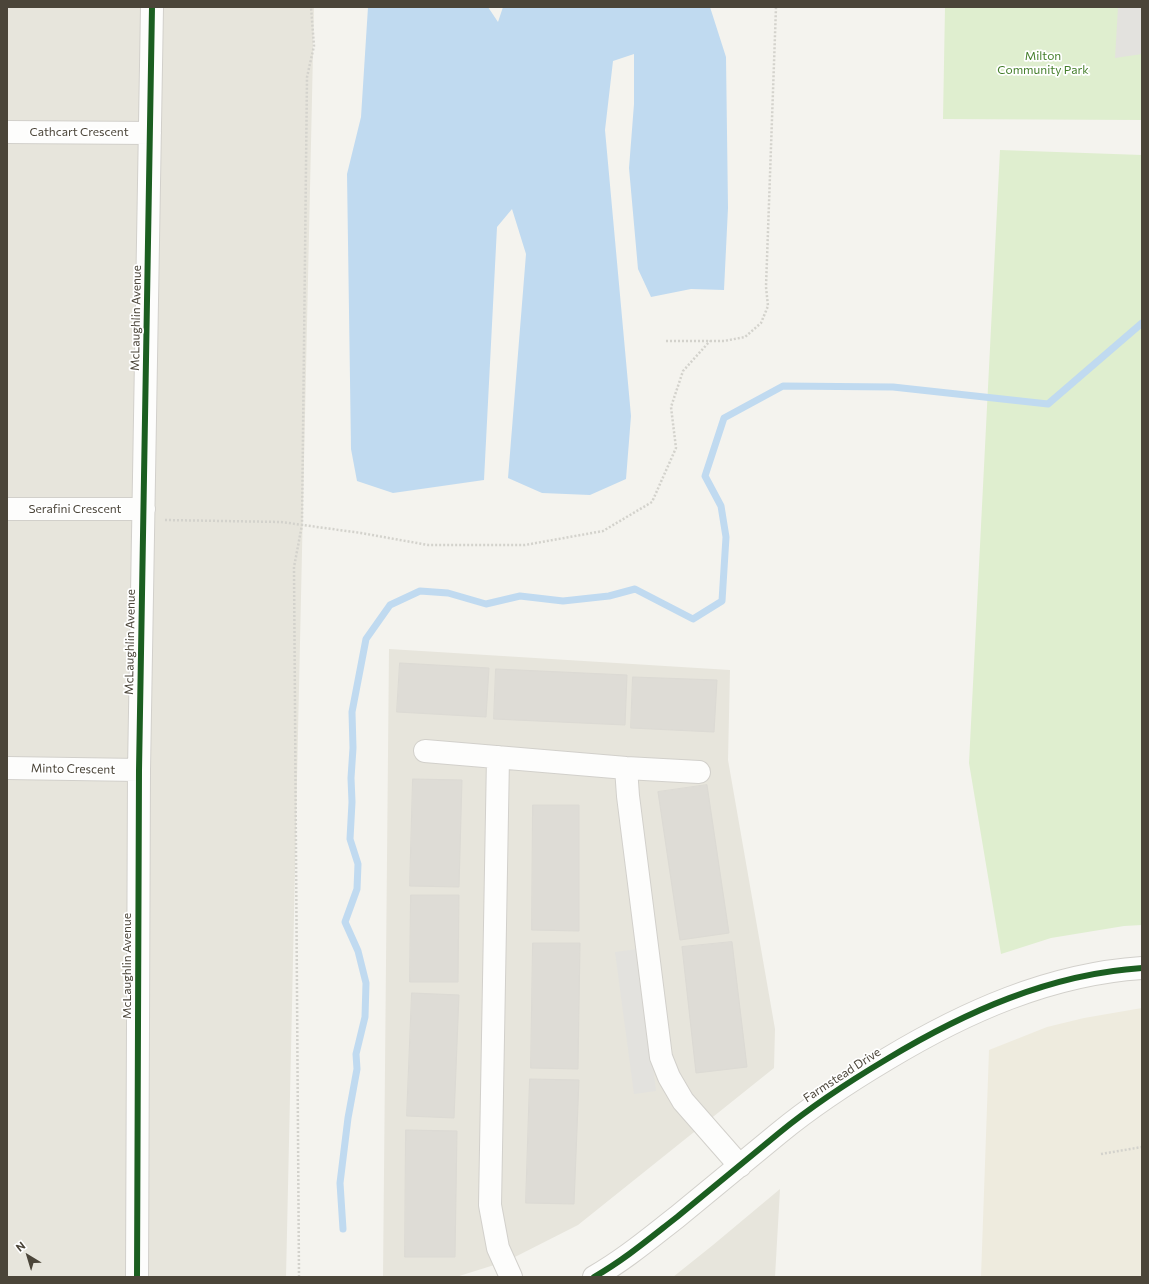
<!DOCTYPE html>
<style>
body{margin:0}
#map{position:relative;width:1149px;height:1284px;overflow:hidden;background:#f4f3ee;font-family:Commissioner,sans-serif}
canvas{display:block}
.frame{position:absolute;inset:0;border:8px solid #4b4539;pointer-events:none}
.north{position:absolute;left:8px;top:1236px;width:40px;height:40px;-webkit-text-stroke:3px #fff;paint-order:stroke;rotate:322deg;font-size:11px;font-weight:700;line-height:16px;text-align:center;color:#4b4539}
.north::after{content:'';display:block;margin:auto;width:14px;height:18px;background:#4b4539;clip-path:polygon(50% 0,100% 100%,50% 72%,0 100%)}
</style>
<div id="map">
<canvas width="1149" height="1284"></canvas>
<div class="frame"></div>
<div class="north">N</div>
</div>
<script>
const context = document.querySelector('canvas').getContext('2d');
context.lineJoin = 'round';
function fill(path, color) {
  context.fillStyle = color;
  context.fill(path, 'evenodd');
}
function trace(path, color, width, dash) {
  context.strokeStyle = color;
  context.lineWidth = width;
  context.lineCap = dash ? 'butt' : 'round';
  context.setLineDash(dash || []);
  context.stroke(path);
}
function write(font, color, halo, rows, align = 'center') {
  context.font = font + ' Commissioner,sans-serif';
  context.lineWidth = 3.5;
  context.setLineDash([]);
  context.textBaseline = 'middle';
  context.strokeStyle = halo;
  context.fillStyle = color;
  for (const [text, x, y, turn = 0] of rows) {
    context.save();
    context.translate(x, y);
    context.rotate((+turn || 0) * Math.PI / 180);
    context.textAlign = isNaN(turn) ? turn : align;
    if (halo) context.strokeText(text, 0, 0);
    context.fillText(text, 0, 0);
    context.restore();
  }
}
fill(new Path2D(`
 M7,7H314L286,1277H7Z
 M389,649L730,670L728,760L775,1029L774,1068L578,1225L507,1261L456,1277H383Z
 M780,1189L775,1277H673L713,1245Z`), '#e7e5dc');
fill(new Path2D(`
 M1142,1008V1277H981L989,1050L1047,1027L1084,1018Z`), '#eeebde');
fill(new Path2D(`
 M945,7H1142V120L943,119Z
 M1000,150L1142,155V925L1124,926L1051,938L1001,954L969,763Z`), '#dfeecf');
fill(new Path2D(`
 M1118,7H1142V56V54L1115,58Z
 M638,949L656,1091L634,1094L615,952Z`), '#e3e2de');
fill(new Path2D(`
 M368,7H488L498,22L503,7H710L726,57L728,208L724,290L691,289L651,297L638,269L629,168L634,104V54L613,61L605,130L631,416L626,479L590,495L542,493L508,478L526,254L512,209L497,227L484,480L393,493L357,481L351,449L347,174L361,117Z`), '#c0daf0');
trace(new Path2D(`
 M343,1229L340,1183L348,1118L357,1069L356,1054L365,1017L366,983L358,951L345,922L357,889L358,864L350,839L352,802L351,778L353,748L352,712L366,639L390,605L420,591L448,593L486,604L520,596L563,601L609,596L635,589L693,619L722,601L726,537L721,506L705,476L724,418L783,386L893,387L1048,404L1142,323`), '#c0daf0', 7);
const building = new Path2D(`
 M400,663L489,668L486,717L397,712Z
 M496,669L627,675L625,725L494,719Z
 M633,677L717,680L714,732L631,728Z
 M413,779L462,780L459,887L410,886Z
 M707,785L729,933L680,940L658,792Z
 M533,805H579V931L532,930Z
 M411,895H459L458,982H410Z
 M732,942L747,1067L696,1073L682,947Z
 M533,943H580L578,1069L531,1068Z
 M412,993L459,995L454,1118L407,1116Z
 M530,1079L579,1080L574,1204L526,1203Z
 M406,1130L457,1131L455,1257H405Z`);
fill(building, '#dedcd6');
trace(building, '#dcdad4', 1);
const minor = new Path2D(`
 M7,132L150,133
 M7,509H144
 M425,751L626,768L699,772
 M498,757L490,1205L498,1248L511,1277
 M7,768L139,770
 M626,768L628,796L661,1057L669,1077L683,1101L740,1166
 M137,1277L139,770L152,7
 M594,1277C624,1260 650,1238 677,1217C711,1189 745,1161 779,1133C813,1105 850,1081 887,1059C965,1012 1050,974 1142,968`);
trace(minor, '#d2d0cb', 24);
trace(new Path2D(`
 M666,341H724L745,337L761,323L768,306L766,287L776,7
 M165,520L281,522L361,533L428,545H525L603,531L652,502L676,448L671,407L683,371L710,341
 M1101,1154L1142,1147
 M299,1277L294,567L302,525L307,77L314,46L311,7`), '#d3d2cc', 2.5, [2, 2]);
trace(minor, '#fdfdfc', 22);
trace(new Path2D(`
 M137,1277L139,770L152,7
 M594,1277C624,1260 650,1238 677,1217C711,1189 745,1161 779,1133C813,1105 850,1081 887,1059C965,1012 1050,974 1142,968`), '#1b5e20', 6);
write('12px', '#447e2b', '#fff', [
 ["Milton",1043,56],
 ["Community Park",1043,70]
]);
write('12px', '#4b4539', '#fff', [
 ["Cathcart Crescent",79,132],
 ["McLaughlin Avenue",136,318,-89],
 ["Serafini Crescent",75,509],
 ["McLaughlin Avenue",130,642,-89],
 ["Minto Crescent",73,769,1],
 ["McLaughlin Avenue",127,966,-90],
 ["Farmstead Drive",842,1075,-33]
]);
</script>
